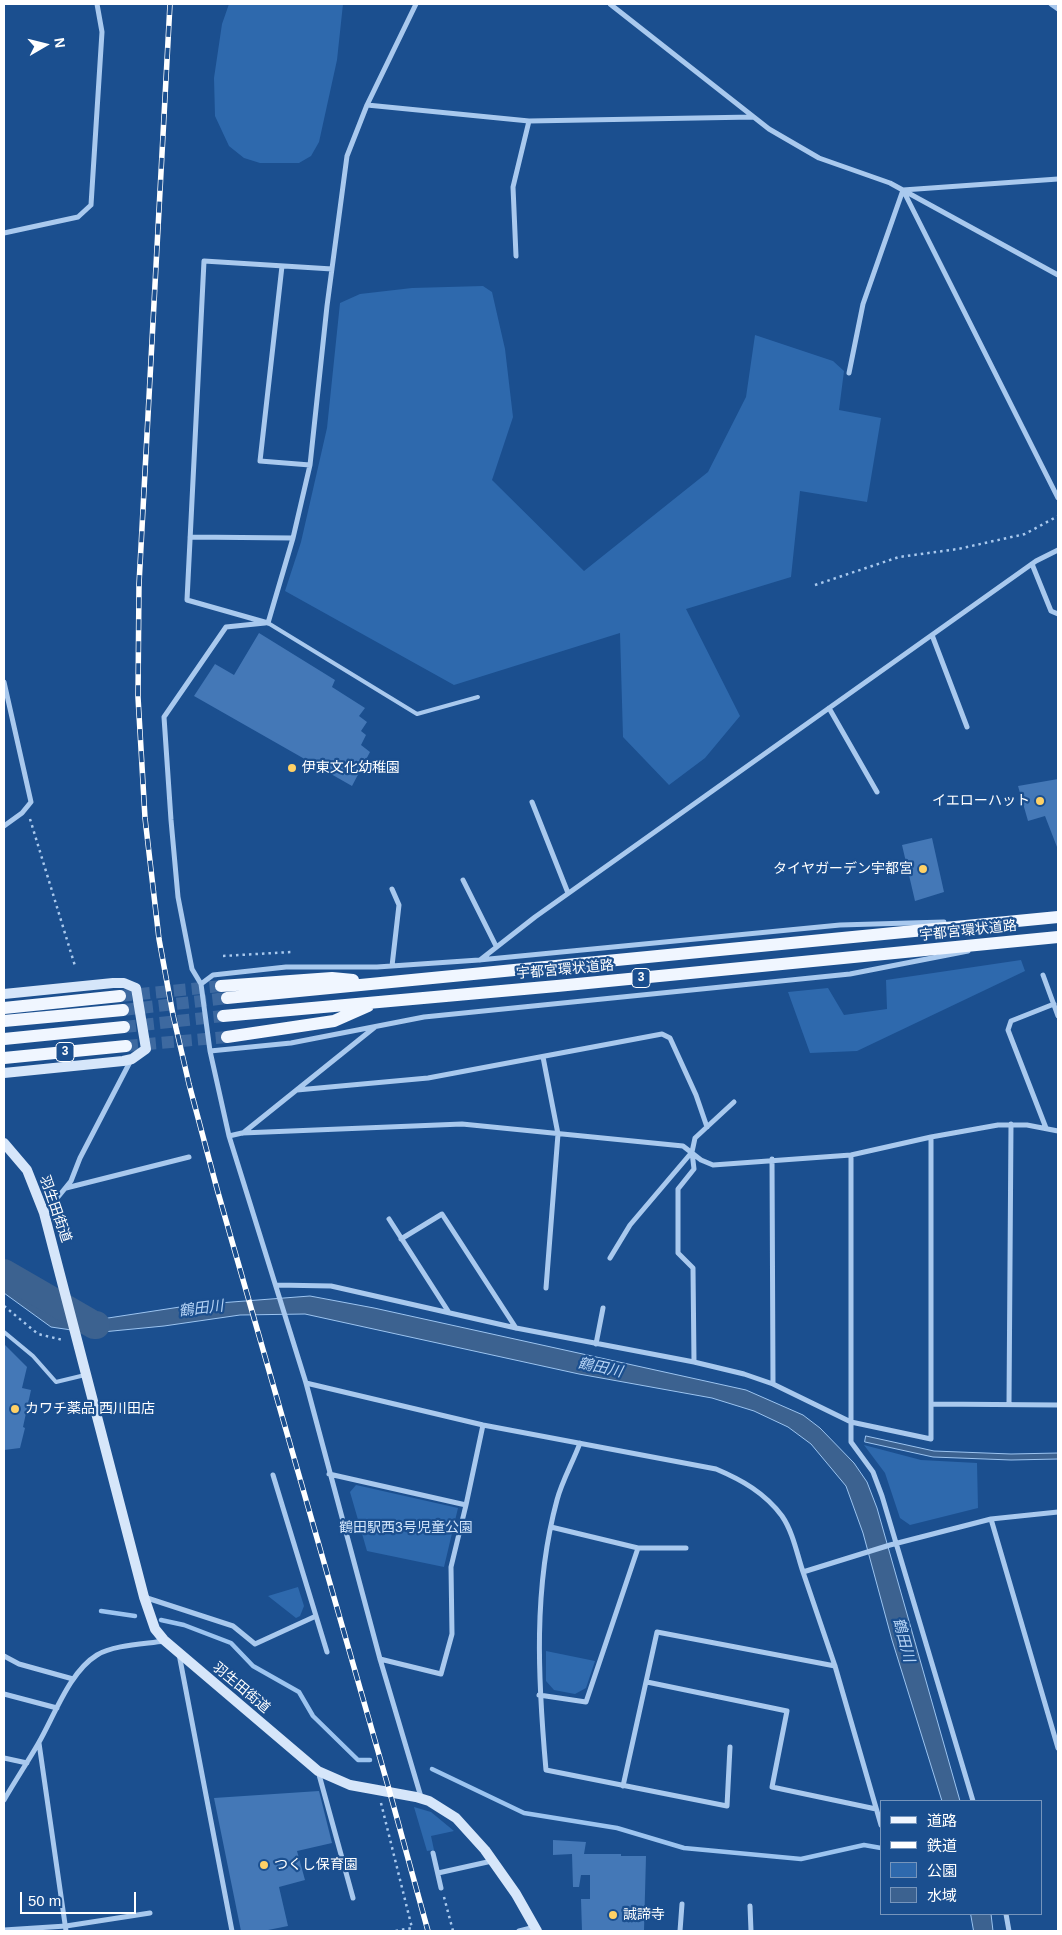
<!DOCTYPE html>
<meta charset="utf-8">
<style>
body{margin:0}
#map{position:relative;width:1062px;height:1935px;overflow:hidden;background:#1b4f8f;font-family:Helvetica,"Noto Sans JP",sans-serif}
canvas{display:block}
.frame{position:absolute;inset:0;border:5px solid #fff;pointer-events:none}
.legend{position:absolute;left:880px;top:1800px;width:162px;height:115px;box-sizing:border-box;background:#1b4f8f;border:1px solid #7695bc;margin:0;padding:6px 9px;list-style:none;font-size:15px;color:#fff}
.legend li{display:flex;align-items:center;gap:10px;height:25px}
.legend b{width:25px;border:1px solid #7695bc}
.north{position:absolute;left:20px;top:20px;width:50px;height:50px;-webkit-text-stroke:4px #1b4f8f;paint-order:stroke;rotate:82deg;font-size:14px;font-weight:700;line-height:20px;text-align:center;color:#fff}
.north::after{content:'';display:block;margin:auto;width:18px;height:22px;background:#fff;clip-path:polygon(50% 0,100% 100%,50% 72%,0 100%)}
.scale{position:absolute;left:20px;top:1892px;width:116px;height:22px;box-sizing:border-box;border:2px solid #fff;border-top:0;padding-left:6px;font-size:15px;line-height:18px;white-space:nowrap;color:#fff;-webkit-text-stroke:4px #1b4f8f;paint-order:stroke}
</style>
<div id="map">
<canvas width="1062" height="1935"></canvas>
<div class="frame"></div>
<ul class="legend">
<li><b style="height:6px;background:#f0f6ff"></b>道路</li>
<li><b style="height:6px;background:#fff"></b>鉄道</li>
<li><b style="height:14px;background:#2e69ad"></b>公園</li>
<li><b style="height:14px;background:#3c6290"></b>水域</li>
</ul>
<div class="north">N</div>
<div class="scale">50 m</div>
</div>
<script>
const context = document.querySelector('canvas').getContext('2d');
context.lineJoin = 'round';
function fill(path, color) {
  context.fillStyle = color;
  context.fill(path, 'evenodd');
}
function trace(path, color, width, dash) {
  context.strokeStyle = color;
  context.lineWidth = width;
  context.lineCap = dash ? 'butt' : 'round';
  context.setLineDash(dash || []);
  context.stroke(path);
}
function write(font, color, halo, rows, align = 'center') {
  context.font = font + ' Helvetica,"Noto Sans JP",sans-serif';
  context.lineWidth = 4.5;
  context.setLineDash([]);
  context.textBaseline = 'middle';
  context.strokeStyle = halo;
  context.fillStyle = color;
  for (const [text, x, y, turn = 0] of rows) {
    context.save();
    context.translate(x, y);
    context.rotate((+turn || 0) * Math.PI / 180);
    context.textAlign = isNaN(turn) ? turn : align;
    if (halo) context.strokeText(text, 0, 0);
    context.fillText(text, 0, 0);
    context.restore();
  }
}
fill(new Path2D(`
 M229,4H343L337,60L319,142L311,156L299,163H260L244,158L229,146L215,116L214,78L222,24Z
 M483,286L492,292L505,349L513,417L492,480L584,571L708,472L746,397L755,335L833,361L844,371L839,410L881,418L867,502L800,491L791,577L686,609L740,716L705,758L669,785L623,737L620,633L454,685L285,591L301,542L327,428L340,303L360,294L412,288Z
 M1021,960L1025,971L857,1051L810,1053L788,992L828,988L844,1015L887,1009L886,980Z
 M864,1445L921,1460L977,1463L978,1508L910,1525L900,1518L885,1473Z
 M356,1485L458,1508L444,1567L367,1551L350,1492Z
 M298,1587L304,1606L300,1616L296,1618L268,1596Z
 M546,1651L595,1661L586,1688L575,1694L554,1690L546,1681Z
 M414,1807L431,1812L454,1831L431,1836L434,1850L427,1851Z`), '#2e69ad');
const water = new Path2D(`
 M4,1270L30,1294L95,1320L193,1305L310,1296L374,1308L746,1390L803,1415L820,1428L854,1463L867,1482L877,1508L960,1801H942L892,1640L863,1533L846,1486L811,1444L788,1427L754,1411L712,1398L579,1374L305,1314L240,1315L164,1326L92,1333L51,1327L4,1293Z
 M866,1436L934,1451L1011,1454L1058,1453V1459L1011,1460L933,1457L865,1442Z
 M971,1914H991L993,1931H974Z`);
fill(water, '#3c6290');
trace(water, '#9cc4f0', 1);
trace(new Path2D(`
 M101,1611L135,1616
 M161,1620L184,1625L231,1643L253,1666L299,1692L313,1716L358,1760H370
 M432,1769L524,1813L617,1828L684,1848L801,1859L864,1845L881,1848`), '#9cc4f0', 4.5);
trace(new Path2D(`
 M4,1273L94,1325H96`), '#3c6290', 28);
fill(new Path2D(`
 M259,633L335,680L332,687L365,708L359,716L367,722L361,731L366,735L361,745L370,752L352,786L194,696L215,664L234,675Z
 M1058,779V846L1057,847L1045,816L1028,821L1018,786Z
 M932,838L944,892L915,901L902,845Z
 M4,1344L27,1367L22,1388L31,1390L23,1427L25,1428L20,1448L4,1450Z
 M319,1791L332,1843L297,1851L305,1880L279,1887L288,1926L263,1931H241L214,1798Z
 M553,1840L586,1842L584,1854H621V1856H646L644,1931H582L581,1899H590V1875H581L579,1887H573L572,1854L553,1855Z`), '#4478b7');
trace(new Path2D(`
 M120,996L221,986
 M123,1010L227,998
 M124,1027L223,1016
 M126,1046L227,1037`), '#3d69a0', 12, [12, 6]);
trace(new Path2D(`
 M815,585L899,557L958,549L1025,534L1058,516
 M30,819L75,966
 M223,956L292,952
 M4,1306L38,1334L63,1340
 M381,1803L412,1928L395,1931
 M444,1897L453,1931`), '#a9c9ee', 2.5, [2.5, 4]);
trace(new Path2D(`
 M268,623L417,714L478,697
 M4,1332L33,1356L56,1382L85,1375`), '#a9c9ee', 4);
trace(new Path2D(`
 M416,4L367,105L529,121
 M610,4L769,129L819,158L890,183L1058,275
 M1051,4L1058,9
 M903,190L1058,498
 M903,190L1058,179
 M4,233L78,217L91,205L102,32L97,4
 M516,256L513,187L529,121L753,117
 M282,266L260,461L310,465
 M849,373L863,304L903,190
 M190,537L293,538
 M1032,564L1051,611L1058,614
 M268,623L187,600L204,261L332,269
 M268,623L293,538L310,465L327,306L347,156L367,105
 M932,635L967,727
 M4,682L31,802L22,813L4,826
 M829,708L877,792
 M532,802L568,893
 M463,880L496,946
 M480,960L535,917L1036,561L1058,550
 M392,966L399,905L392,889
 M1043,975L1058,1016
 M201,984L192,969L178,897L171,820L164,717L226,627L265,623
 M210,1051L291,1043L424,1017L850,974L968,951
 M543,1057L558,1134L546,1288
 M297,1090L428,1078L662,1034L670,1038L696,1095L707,1127
 M1046,1128L1008,1030L1011,1021L1054,1004
 M243,1133L375,1027
 M229,1136L242,1133L462,1124L683,1146L701,1160L713,1165L851,1155L931,1137L998,1125H1027L1058,1131
 M931,1137V1404
 M851,1155V1442L873,1472L882,1496L973,1801
 M772,1159L773,1384
 M66,1188L189,1157
 M45,1213L71,1181L80,1158L131,1060
 M389,1219L448,1311
 M401,1239L442,1214L516,1328
 M610,1258L630,1225L692,1152
 M276,1285L331,1286L516,1328L694,1362L744,1374L773,1384L851,1422L931,1439V1404L1058,1405
 M596,1344L603,1308
 M694,1362L693,1268L678,1253V1189L694,1169L692,1152L695,1138L734,1102
 M306,1383L483,1425L716,1469C742,1480 765,1493 782,1516C793,1532 797,1554 803,1572L890,1545L991,1519
 M1009,1404L1011,1124
 M580,1443C573,1462 562,1481 557,1500C533,1588 538,1680 546,1770L727,1806L730,1747
 M329,1474L466,1505
 M273,1475L327,1652
 M1058,1512L991,1519L1058,1748
 M638,1548H686
 M803,1572L835,1666L881,1825
 M144,1597L233,1626L255,1644L316,1616
 M179,1654L232,1931
 M4,1656L19,1664L73,1679
 M380,1659L441,1674L452,1634L451,1567L466,1505L483,1425
 M647,1682L787,1711L772,1787L876,1809
 M4,1694L57,1708
 M539,1695L586,1702L638,1548L551,1527
 M39,1743L66,1931
 M4,1758L27,1763
 M318,1771L353,1898
 M623,1786L657,1632L835,1666
 M421,1797L380,1659L306,1383L229,1136L210,1051L201,984L213,975L286,967H377L479,960L840,925L944,922
 M4,1800C15,1781 27,1763 38,1744C54,1717 69,1672 97,1655C113,1645 145,1644 164,1641
 M433,1853L441,1888
 M438,1873L492,1861
 M750,1906L751,1931
 M1006,1914L1009,1931
 M4,1930L66,1926L150,1913
 M519,1931L535,1927
 M680,1931L682,1904`), '#a9c9ee', 5);
trace(new Path2D(`
 M4,994L113,983H124L136,988L146,1049L132,1059L123,1061L4,1073
 M4,1143L27,1170L44,1213L144,1597L155,1629L164,1640L318,1771L350,1785L416,1797L429,1801L456,1818L485,1850L516,1894L537,1931`), '#d6e6fa', 10);
trace(new Path2D(`
 M221,986L332,978L353,980
 M227,998L1058,917
 M4,1008L120,996
 M223,1016L557,986L1058,937
 M4,1021L123,1010
 M227,1037L334,1021L368,1006
 M4,1039L124,1027
 M4,1058L126,1046`), '#f0f6ff', 12);
const rail = new Path2D(`
 M170,4L139,584L138,697L145,818L159,939L173,1015L189,1084L217,1189L390,1793L428,1931`);
trace(rail, '#fff', 5.5);
trace(rail, '#1b4f8f', 4, [11]);
for (const [x, y, r, color] of [
 [292,768,5,"#ffd166"],
 [1040,801,5,"#ffd166"],
 [923,869,5,"#ffd166"],
 [15,1409,5,"#ffd166"],
 [264,1865,5,"#ffd166"],
 [613,1915,5,"#ffd166"]
]) {
  const dot = new Path2D();
  dot.arc(x, y, r, 0, 2 * Math.PI);
  context.fillStyle = color;
  context.fill(dot);
  trace(dot, '#1b4f8f', 2);
}
for (const [x, y, w] of [
 [641,978,18],
 [65,1052,18]
]) {
  const box = new Path2D();
  box.roundRect(x - w / 2, y - 9.5, w, 19, 4);
  context.fillStyle = '#1b4f8f';
  context.fill(box);
  trace(box, '#fff', 1);
}
write('bold 12px', '#fff', null, [
 ["3",641,978],
 ["3",65,1052]
]);
write('14px', '#fff', '#1b4f8f', [
 ["伊東文化幼稚園",302,768],
 ["イエローハット",1030,801,"right"],
 ["タイヤガーデン宇都宮",913,869,"right"],
 ["カワチ薬品 西川田店",25,1409],
 ["つくし保育園",274,1865],
 ["誠諦寺",623,1915]
], 'left');
write('14px', '#fff', '#1b4f8f', [
 ["宇都宮環状道路",968,931,-6],
 ["宇都宮環状道路",565,970,-5],
 ["羽生田街道",55,1209,71],
 ["羽生田街道",241,1688,40]
]);
write('14px', '#cfe3fa', '#1b4f8f', [
 ["鶴田駅西3号児童公園",406,1528]
]);
write('italic 15px', '#b5d3f5', '#1b4f8f', [
 ["鶴田川",201,1309,-7],
 ["鶴田川",600,1368,12],
 ["鶴田川",903,1640,75]
]);
</script>
